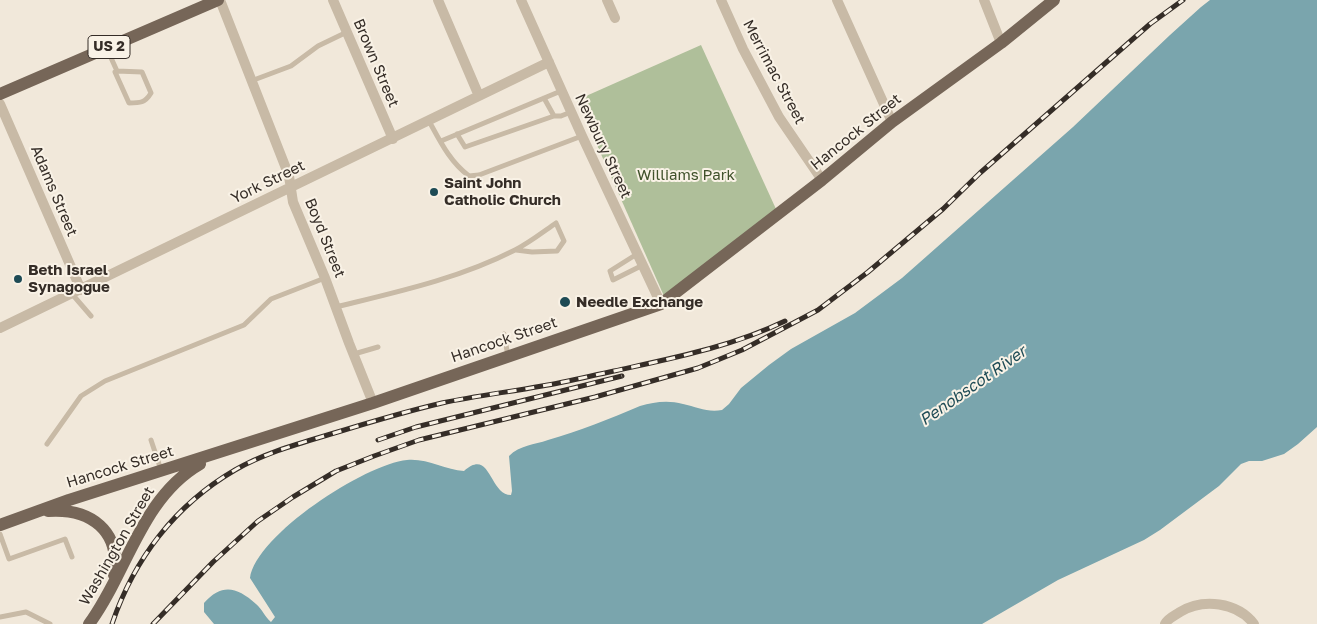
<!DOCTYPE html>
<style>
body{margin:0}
canvas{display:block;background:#f1e8da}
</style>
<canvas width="1317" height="624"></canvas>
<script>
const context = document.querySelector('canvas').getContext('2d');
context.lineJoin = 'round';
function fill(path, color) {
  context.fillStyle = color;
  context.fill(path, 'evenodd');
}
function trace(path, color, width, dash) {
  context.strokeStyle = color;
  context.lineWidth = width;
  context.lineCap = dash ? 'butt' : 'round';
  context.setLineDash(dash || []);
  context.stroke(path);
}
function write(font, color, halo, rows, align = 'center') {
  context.font = font + ' "Golos Text",sans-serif';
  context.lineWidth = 4;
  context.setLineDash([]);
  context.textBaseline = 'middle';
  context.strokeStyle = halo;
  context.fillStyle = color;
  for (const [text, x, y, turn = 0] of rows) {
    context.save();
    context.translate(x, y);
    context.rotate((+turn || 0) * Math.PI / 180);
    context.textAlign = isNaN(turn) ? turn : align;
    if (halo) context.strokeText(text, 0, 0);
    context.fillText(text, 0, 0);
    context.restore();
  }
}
fill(new Path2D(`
 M701,45L776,209L664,296L577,100Z`), '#afbf9a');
fill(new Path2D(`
 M1210,0H1317V427L1298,444L1284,454L1262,461H1249L1241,464L1219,486L1160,530L1144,540L1058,580L982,624H214L204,612V603C222,583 237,587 256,604C262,609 265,617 271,622L275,617L250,578C256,535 365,464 407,460C427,458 445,470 464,471C491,447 489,495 511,495L512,491L509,456C520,445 534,445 548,440C579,431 610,419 640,406C654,402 668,400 683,404C697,407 708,413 722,410L729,404L741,388L769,365L791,349L855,313L902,278L1073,127L1170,35L1201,7Z`), '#7aa5ad');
trace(new Path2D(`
 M107,49L117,71L115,72L129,103C140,103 145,103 151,93L142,72L117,71
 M251,81L291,66L318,46L347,32
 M544,98L554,116
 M429,121C440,141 450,162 469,176L479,175L582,136
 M457,134L465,147L554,116H561L571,112
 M441,141L561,91
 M637,254L610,271L613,280L643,265
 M72,294L91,316
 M336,307C397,292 458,279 515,250C529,243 543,232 556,223L564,241L557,251L532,252L516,250
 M504,334L508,356
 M354,354L378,347
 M151,440L161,470
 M47,444L81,396L105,381L244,325L271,299L325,278
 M0,534L9,559L65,539L72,557
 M0,617L26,612L50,624`), '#c8baa6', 5);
trace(new Path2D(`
 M220,0L289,176L293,202L325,278L349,343L373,403
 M333,0L393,139
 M438,0L479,96
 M521,0L582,136L661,304
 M607,0L615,18
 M721,0L743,49L779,117L822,180
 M837,0L892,122
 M984,0L1001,43
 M0,104L81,290
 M0,328L549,62
 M1165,624C1168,618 1174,616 1180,612C1203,598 1237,602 1254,624`), '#c8baa6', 10);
trace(new Path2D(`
 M0,94L218,0
 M48,511C91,508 121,531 114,575
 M0,525L69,500L373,403L661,304L822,180L892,122L1001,43L1054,0
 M89,624C127,573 141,498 200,464`), '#766658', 12);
const rail = new Path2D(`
 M378,440L416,427L622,376
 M112,624C134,559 175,505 235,470C268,451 305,442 341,431C374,421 408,411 442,403C475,396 509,392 542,386C566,382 590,376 614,371C673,358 731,347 785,321
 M153,624L213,562L258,521L293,497L336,471L374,456L419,440L595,397L698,368L742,350L818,310L868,272L943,209L980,173L1150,24L1183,0`);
trace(rail, '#352d27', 5);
trace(rail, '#f9f2e6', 3, [9]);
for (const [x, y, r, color] of [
 [434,192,5,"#1e4b55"],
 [18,279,5,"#1e4b55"],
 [565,302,6,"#1e4b55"]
]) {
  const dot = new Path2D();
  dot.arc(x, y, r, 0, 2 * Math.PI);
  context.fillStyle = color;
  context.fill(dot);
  trace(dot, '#f9f2e6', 2);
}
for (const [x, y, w] of [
 [109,47,42]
]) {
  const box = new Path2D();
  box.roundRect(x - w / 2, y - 11.5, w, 23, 4);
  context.fillStyle = '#f9f2e6';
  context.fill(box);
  trace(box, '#352d27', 1);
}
write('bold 14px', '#352d27', null, [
 ["US 2",109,47]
]);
write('15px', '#352d27', '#f9f2e6', [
 ["Brown Street",376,63,67],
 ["Merrimac Street",774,72,62],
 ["Hancock Street",856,132,-39],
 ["Newbury Street",603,146,65],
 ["York Street",268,182,-26],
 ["Adams Street",54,191,67],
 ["Boyd Street",325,238,68],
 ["Hancock Street",504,340,-19],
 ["Hancock Street",120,467,-17],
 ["Washington Street",117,546,-60]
]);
write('15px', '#40522b', '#f9f2e6', [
 ["Williams Park",686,175]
]);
write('bold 15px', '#352d27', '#f9f2e6', [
 ["Saint John",444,183],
 ["Catholic Church",444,200],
 ["Beth Israel",28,270],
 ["Synagogue",28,287],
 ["Needle Exchange",576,302]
], 'left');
write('italic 16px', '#1e4b55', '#f9f2e6', [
 ["Penobscot River",973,386,-35]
]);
</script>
